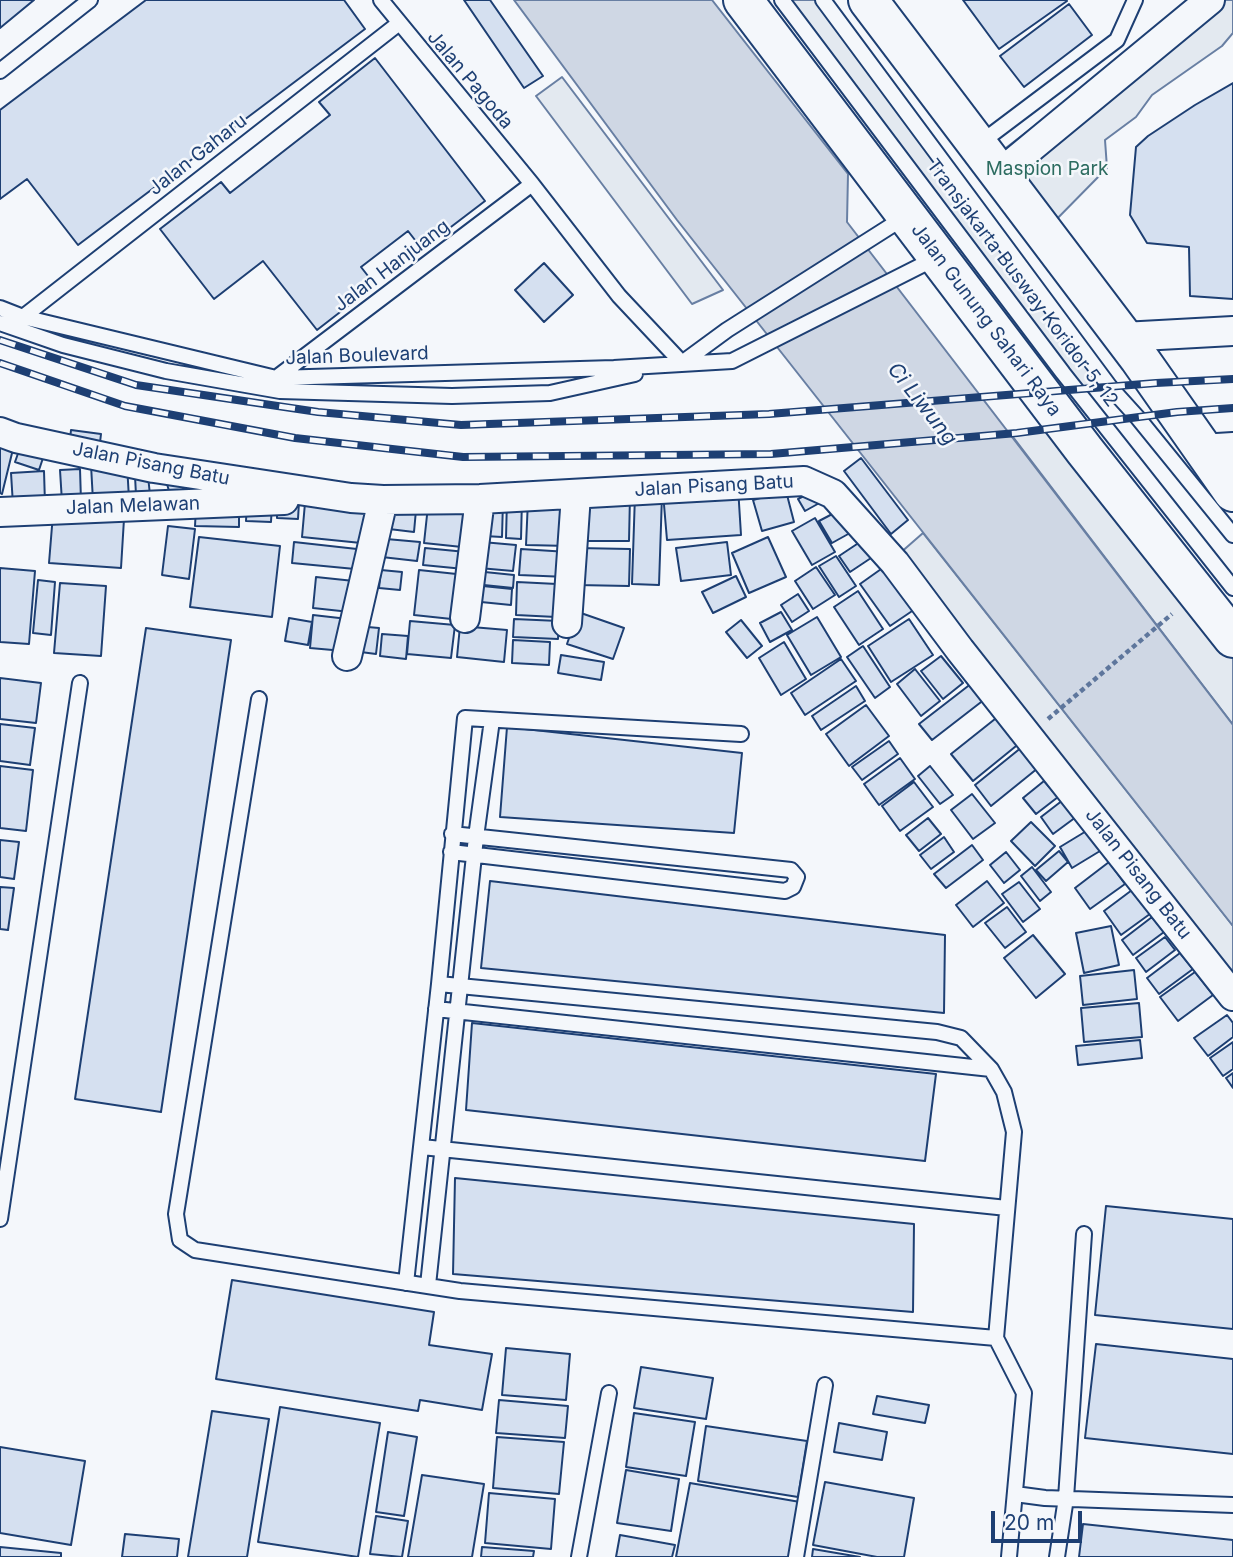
<!DOCTYPE html>
<style>
body{margin:0}
#map{position:relative;width:1233px;height:1557px;overflow:hidden;background:#f4f7fb;font-family:Inter,sans-serif}
canvas{display:block}
.scale{position:absolute;left:991px;top:1511px;width:91px;height:32px;box-sizing:border-box;border:4px solid #1d3f73;border-top:0;padding-left:9px;font-size:21px;line-height:24px;white-space:nowrap;color:#1d3f73;-webkit-text-stroke:5px #f4f7fb;paint-order:stroke}
</style>
<div id="map">
<canvas width="1233" height="1557"></canvas>
<div class="scale">20 m</div>
</div>
<script>
const context = document.querySelector('canvas').getContext('2d');
context.lineJoin = 'round';
function fill(path, color) {
  context.fillStyle = color;
  context.fill(path, 'evenodd');
}
function trace(path, color, width, dash) {
  context.strokeStyle = color;
  context.lineWidth = width;
  context.lineCap = dash ? 'butt' : 'round';
  context.setLineDash(dash || []);
  context.stroke(path);
}
function write(font, color, halo, rows, align = 'center') {
  context.font = font + ' Inter,sans-serif';
  context.lineWidth = 5;
  context.setLineDash([]);
  context.textBaseline = 'middle';
  context.strokeStyle = halo;
  context.fillStyle = color;
  for (const [text, x, y, turn = 0] of rows) {
    context.save();
    context.translate(x, y);
    context.rotate((+turn || 0) * Math.PI / 180);
    context.textAlign = isNaN(turn) ? turn : align;
    if (halo) context.strokeText(text, 0, 0);
    context.fillText(text, 0, 0);
    context.restore();
  }
}
const green = new Path2D(`
 M784,0H822L1110,387L1077,390Z
 M1198,0H1233V33L1222,46L1152,95L1136,117L1105,140L1107,168L1044,232L989,161Z
 M562,77L723,290L692,304L536,96Z
 M1067,427L1233,638V725L1010,433Z
 M923,533L1233,926V982L899,554Z`);
fill(green, '#e3e9f0');
trace(green, '#687fa3', 2);
const water = new Path2D(`
 M514,0H712L848,174L847,222L1233,725V926L677,220Z`);
fill(water, '#cfd7e4');
trace(water, '#687fa3', 2);
const building = new Path2D(`
 M0,0H34L0,28Z
 M146,0H344L365,29L78,245L27,179L0,199V110Z
 M464,0H490L543,76L524,88Z
 M963,0H1066L1067,1L999,49Z
 M1069,4L1092,35L1024,87L1000,56Z
 M375,58L485,201L422,249L408,231L361,267L375,285L317,330L263,261L214,299L160,229L221,182L230,193L330,115L319,102Z
 M1233,83V299L1190,296L1189,247L1147,243L1130,215L1136,147L1148,136L1195,105Z
 M544,263L573,295L544,322L515,290Z
 M71,430L101,434L99,451L69,448Z
 M0,441L14,445L2,494L0,493Z
 M21,445L45,452L39,470L15,462Z
 M861,458L908,520L891,534L844,471Z
 M127,464L129,499L93,501L91,465Z
 M80,469L81,501L62,502L60,470Z
 M44,471L45,504L13,505L11,473Z
 M135,476H148L150,495H136Z
 M184,478L189,492L171,498L167,484Z
 M738,487L741,535L667,540L663,493Z
 M817,489L823,501L805,511L798,499Z
 M786,491L794,522L762,531L753,500Z
 M583,495L630,496L629,541H582Z
 M635,495H662L659,585L632,584Z
 M507,499H522L521,539L506,538Z
 M528,500H570L569,546L526,545Z
 M277,501L299,502L298,519L277,518Z
 M485,501H503L502,537L484,536Z
 M247,502L272,503L271,522L246,521Z
 M305,503L374,510L371,544L302,537Z
 M428,506L465,510L462,547L424,543Z
 M196,507L239,508V527L195,526Z
 M391,508L416,510L414,532L389,529Z
 M838,511L850,533L832,543L819,521Z
 M53,514L124,519L121,568L49,563Z
 M815,518L835,552L812,565L792,531Z
 M168,526L195,529L189,579L162,575Z
 M199,537L280,546L272,617L190,607Z
 M768,537L786,577L749,593L732,553Z
 M375,538L420,542L417,561L373,556Z
 M294,542L357,549L355,569L292,563Z
 M482,542L516,545L513,571L479,568Z
 M727,542L731,575L681,581L676,548Z
 M860,542L871,558L850,572L839,556Z
 M425,548L466,552L464,569L423,565Z
 M577,548L630,549L629,586L577,585Z
 M521,549L568,552L567,577L519,575Z
 M836,556L856,586L839,597L819,566Z
 M891,562L921,605L890,626L860,584Z
 M816,567L835,595L813,609L795,581Z
 M0,568L35,571L29,644L0,642Z
 M381,570L402,572L400,590L379,588Z
 M419,570L466,575L461,620L414,615Z
 M475,571L514,575L513,588L474,584Z
 M736,576L746,597L713,613L702,592Z
 M316,577L354,581L350,612L313,608Z
 M38,580L55,582L51,635L33,633Z
 M517,582L557,584L556,617L516,615Z
 M60,583L106,586L101,656L54,653Z
 M473,585L512,589L511,605L471,601Z
 M858,591L883,629L859,645L834,607Z
 M798,594L809,611L792,622L781,605Z
 M578,612L624,628L613,659L567,644Z
 M781,612L792,630L770,642L760,623Z
 M313,615L348,619L344,651L310,648Z
 M817,617L841,657L811,675L787,635Z
 M289,618L312,622L308,645L285,641Z
 M514,619L559,621L558,639L513,637Z
 M909,619L933,655L891,682L868,646Z
 M741,620L762,646L747,658L726,632Z
 M410,621L455,625L451,658L407,654Z
 M356,626L379,628L376,654L353,651Z
 M460,626L507,630L504,662L457,657Z
 M146,628L231,640L161,1112L75,1099Z
 M382,634L408,636L406,659L380,656Z
 M513,640L550,642L549,665L512,663Z
 M784,642L806,679L781,695L759,658Z
 M863,646L890,687L875,698L847,657Z
 M561,655L604,662L601,680L558,673Z
 M941,656L963,683L943,699L921,671Z
 M841,659L856,681L805,715L791,693Z
 M915,669L940,701L921,716L897,684Z
 M0,678L41,683L36,723L0,719Z
 M972,683L985,699L932,740L919,724Z
 M856,686L865,701L821,730L812,716Z
 M866,705L889,736L849,766L826,734Z
 M1000,715L1021,742L973,781L951,754Z
 M0,724L35,728L30,765L0,761Z
 M507,727L742,753L734,833L500,817Z
 M889,741L898,754L862,780L852,767Z
 M1022,747L1038,768L991,806L975,785Z
 M900,758L915,779L879,805L864,784Z
 M0,766L33,770L26,831L0,828Z
 M930,766L953,795L940,804L918,776Z
 M1044,781L1058,797L1036,814L1023,798Z
 M914,782L933,807L900,831L882,806Z
 M972,794L995,823L973,839L951,810Z
 M1063,800L1076,817L1053,834L1041,817Z
 M928,818L941,834L919,851L906,835Z
 M1031,822L1055,846L1035,866L1011,841Z
 M1088,830L1100,851L1072,868L1060,847Z
 M944,837L954,852L931,869L920,855Z
 M0,840L19,842L14,879L0,877Z
 M972,845L983,860L946,888L934,874Z
 M1059,851L1068,862L1046,881L1036,870Z
 M1006,852L1020,870L1004,883L990,865Z
 M1109,862L1125,884L1090,909L1075,888Z
 M1032,867L1051,892L1040,901L1021,876Z
 M490,881L945,935L944,1013L481,968Z
 M987,881L1004,903L973,927L956,905Z
 M1019,882L1040,909L1023,922L1002,894Z
 M0,887L14,888L8,930L0,929Z
 M1136,887L1154,911L1121,935L1104,911Z
 M1007,907L1026,932L1005,948L985,923Z
 M1152,917L1164,932L1133,955L1122,940Z
 M1111,926L1119,965L1084,973L1076,933Z
 M1033,935L1065,974L1036,998L1004,958Z
 M1165,937L1175,950L1146,972L1136,958Z
 M1180,953L1193,969L1159,994L1147,978Z
 M1134,970L1137,999L1083,1005L1080,976Z
 M1195,972L1213,995L1178,1021L1160,997Z
 M1139,1003L1142,1037L1084,1042L1081,1008Z
 M1227,1015L1233,1023V1037L1208,1056L1194,1038Z
 M472,1023L936,1074L925,1161L466,1110Z
 M1140,1040L1142,1058L1078,1065L1076,1046Z
 M1233,1042V1069L1223,1076L1210,1058Z
 M1233,1073V1088L1226,1078Z
 M455,1178L914,1224L913,1312L453,1274Z
 M1106,1206L1233,1219V1329L1095,1315Z
 M232,1280L434,1312L429,1345L492,1354L482,1410L420,1400L418,1411L216,1379Z
 M1096,1344L1233,1359V1454L1085,1438Z
 M506,1348L570,1354L566,1400L502,1395Z
 M641,1367L713,1378L706,1419L634,1408Z
 M877,1396L929,1405L925,1423L873,1414Z
 M499,1400L568,1406L565,1438L496,1433Z
 M280,1407L380,1423L358,1557L258,1542Z
 M212,1411L269,1419L247,1557H188Z
 M634,1413L695,1422L686,1476L626,1467Z
 M839,1423L887,1432L882,1460L834,1452Z
 M706,1426L807,1441L798,1497L698,1481Z
 M388,1432L417,1437L404,1516L376,1512Z
 M497,1437L564,1442L559,1494L493,1488Z
 M0,1447L85,1461L71,1545L0,1533Z
 M626,1470L679,1479L671,1531L617,1523Z
 M422,1475L484,1484L472,1557H408Z
 M825,1482L914,1498L904,1557H877L813,1545Z
 M690,1483L800,1502L790,1557H676Z
 M489,1493L555,1499L551,1549L485,1543Z
 M376,1516L408,1521L402,1557L370,1554Z
 M1083,1524L1233,1540V1557H1079Z
 M125,1534L179,1539L177,1557H122Z
 M620,1535L675,1545L672,1557H616Z
 M0,1547L61,1553V1557H0Z
 M482,1547L534,1551L533,1557H481Z
 M813,1549L860,1557H812Z`);
fill(building, '#d5e0f0');
trace(building, '#1d3f73', 2);
const service = new Path2D(`
 M381,0L532,184L619,296L682,363
 M782,0L1063,373L1233,588
 M823,0L1110,387L1138,418L1233,535
 M0,71L90,0
 M979,144L1117,40L1135,0
 M0,308L23,317L276,378L614,368L732,361L938,257
 M23,317L398,24
 M0,323L63,345L166,371L280,391L452,396L550,393L635,374
 M682,363L727,330L905,217
 M276,378L532,184
 M259,699L176,1214L180,1240L195,1250L460,1291L996,1338
 M451,852L785,891L793,887L797,877L791,870L452,834
 M439,984L937,1032L961,1038L991,1069
 M436,1009L991,1069L1004,1092L1014,1132L996,1338L1024,1393L1009,1557
 M422,1147L1007,1208
 M0,1219L80,683
 M406,1283L439,984L465,718L741,734
 M428,1285L476,837L492,720
 M1015,1494L1045,1498L1233,1505
 M579,1557L609,1393
 M796,1557L825,1385
 M1057,1557L1066,1498L1084,1234`);
const minor = new Path2D(`
 M999,174L1210,0
 M1123,337L1233,331
 M0,432L16,438L154,468L351,498L383,500L480,499L804,481L833,494L895,563L960,650L1233,996
 M1201,449L1233,447
 M0,512L284,500
 M465,618L480,499
 M567,623L576,495
 M347,656L383,500`);
const primary = new Path2D(`
 M743,0L1085,451L1233,638
 M868,0L1139,358L1233,492`);
trace(service, '#1d3f73', 18);
trace(minor, '#1d3f73', 32);
trace(primary, '#1d3f73', 42);
trace(new Path2D(`
 M1048,719L1172,614`), '#5e769c', 4.5, [5, 3.5]);
trace(service, '#f4f7fb', 14);
trace(minor, '#f4f7fb', 28);
trace(primary, '#f4f7fb', 38);
const rail = new Path2D(`
 M0,340L136,385L318,412L461,425L769,414L1156,383L1233,379
 M0,363L125,406L295,438L463,457L771,454L1017,433L1177,412L1233,408`);
trace(rail, '#1d3f73', 8);
trace(rail, '#f4f7fb', 5, [16]);
write('19px', '#1d3f73', '#f4f7fb', [
 ["Jalan Pagoda",470,80,50],
 ["Jalan Gaharu",198,155,-38],
 ["Jalan Hanjuang",392,266,-37],
 ["Transjakarta Busway Koridor 5, 12",1022,283,53],
 ["Jalan Gunung Sahari Raya",986,320,53],
 ["Jalan Boulevard",357,356,-2],
 ["Jalan Pisang Batu",151,464,11],
 ["Jalan Pisang Batu",714,486,-3],
 ["Jalan Melawan",133,506,-2],
 ["Jalan Pisang Batu",1138,874,52]
]);
write('19px', '#2c6c60', '#f4f7fb', [
 ["Maspion Park",1047,169]
]);
write('italic 21px', '#1d3f73', '#f4f7fb', [
 ["Ci Liwung",922,404,52]
]);
</script>
